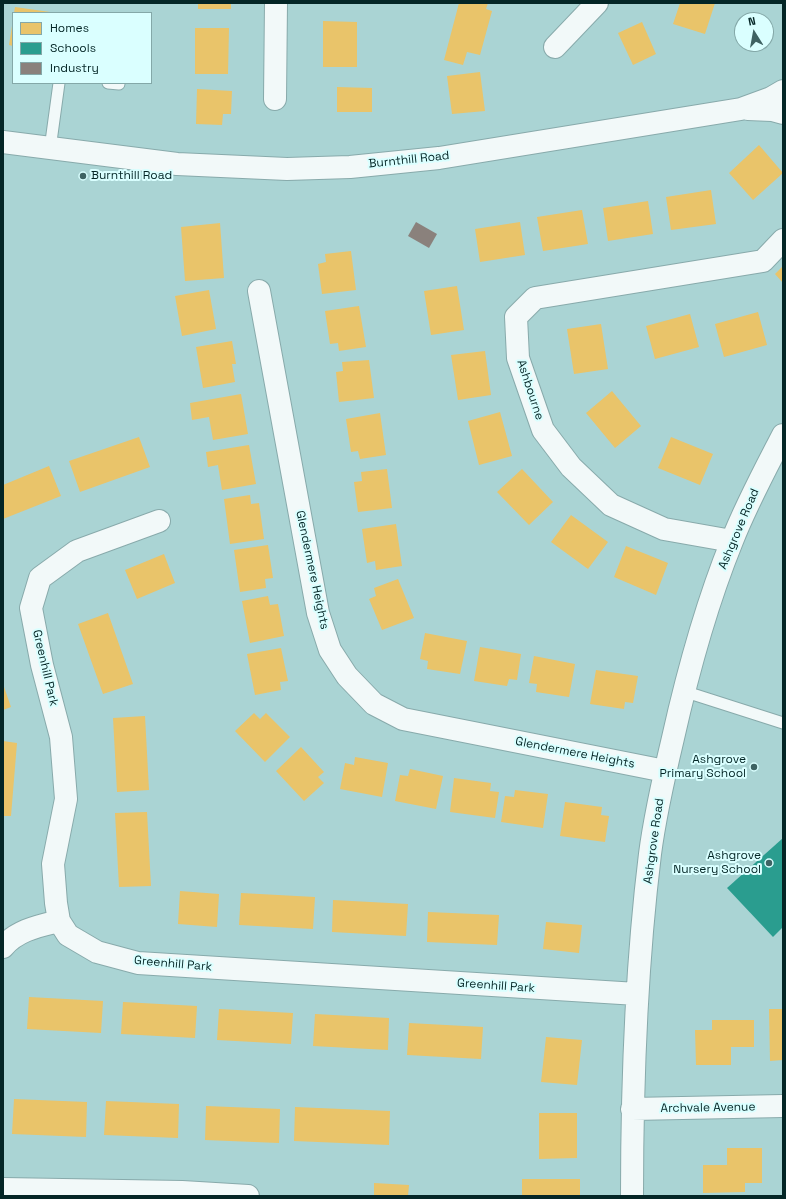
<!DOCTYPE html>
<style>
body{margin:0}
#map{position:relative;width:786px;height:1199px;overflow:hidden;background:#aad4d4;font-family:"Space Grotesk",sans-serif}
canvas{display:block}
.frame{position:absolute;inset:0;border:4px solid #042626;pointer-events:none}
.legend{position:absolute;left:12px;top:12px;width:140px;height:72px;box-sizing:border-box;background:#daffff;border:1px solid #84a8a8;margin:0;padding:5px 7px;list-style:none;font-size:12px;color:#042626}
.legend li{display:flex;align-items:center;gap:8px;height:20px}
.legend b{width:20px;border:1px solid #84a8a8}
.north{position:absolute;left:734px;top:12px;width:40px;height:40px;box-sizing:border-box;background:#daffff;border:1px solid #84a8a8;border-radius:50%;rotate:349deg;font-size:11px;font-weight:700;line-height:16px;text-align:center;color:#042626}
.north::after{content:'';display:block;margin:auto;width:14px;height:18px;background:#3e6363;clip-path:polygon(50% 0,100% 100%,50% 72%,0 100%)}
</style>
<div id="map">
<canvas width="786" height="1199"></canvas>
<div class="frame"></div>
<ul class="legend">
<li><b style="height:11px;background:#e9c46a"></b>Homes</li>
<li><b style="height:11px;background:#2a9d8f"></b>Schools</li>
<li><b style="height:11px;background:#8a817c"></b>Industry</li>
</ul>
<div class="north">N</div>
</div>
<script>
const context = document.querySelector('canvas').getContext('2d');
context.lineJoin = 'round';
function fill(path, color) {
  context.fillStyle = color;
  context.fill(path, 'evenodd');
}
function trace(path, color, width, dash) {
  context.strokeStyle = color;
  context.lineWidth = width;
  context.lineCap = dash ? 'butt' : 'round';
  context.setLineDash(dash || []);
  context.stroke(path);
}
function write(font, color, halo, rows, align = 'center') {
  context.font = font + ' "Space Grotesk",sans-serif';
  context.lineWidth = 4;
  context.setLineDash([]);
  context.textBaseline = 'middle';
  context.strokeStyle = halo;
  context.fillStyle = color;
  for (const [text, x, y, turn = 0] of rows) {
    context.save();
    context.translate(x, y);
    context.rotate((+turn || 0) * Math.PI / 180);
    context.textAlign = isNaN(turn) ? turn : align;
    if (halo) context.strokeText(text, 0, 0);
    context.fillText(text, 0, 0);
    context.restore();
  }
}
fill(new Path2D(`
 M198,3H231V9H198Z
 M459,3H488L486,9L492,11L480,55L467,52L463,65L444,60Z
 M680,3H715L705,34L673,24Z
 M15,7L50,12V13H14Z
 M323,21L357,22V67H323Z
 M642,22L656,54L633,65L618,33Z
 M12,26H13V46L9,45Z
 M195,28H229L228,74H195Z
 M480,72L485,111L452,114L447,76Z
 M337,87L372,88V112H337Z
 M197,89L232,91L231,114H223L222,125L196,124Z
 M759,145L783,173L753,200L729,173Z
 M711,190L716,224L671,230L666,197Z
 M648,201L653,234L608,241L603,208Z
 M582,210L588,244L543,251L537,217Z
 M520,222L525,255L480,262L475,229Z
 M220,223L224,278L185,281L181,227Z
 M351,251L356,290L322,294L318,264L326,262L325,254Z
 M783,266V283L775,274Z
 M457,286L464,330L431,335L424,291Z
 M209,290L216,329L182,336L175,296Z
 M359,306L366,347L339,351L338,343L330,344L325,311Z
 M758,312L767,345L724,357L715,324Z
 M690,314L699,347L655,359L646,326Z
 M601,324L608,369L574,374L567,329Z
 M232,341L236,364H232L235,382L203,388L196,347Z
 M485,351L491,395L458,400L451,355Z
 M369,360L374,398L339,402L336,372L343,371L342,362Z
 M612,391L641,426L615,448L586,413Z
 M241,394L248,434L213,440L209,417L192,420L190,403Z
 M500,412L512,456L479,465L468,421Z
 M380,413L386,455L360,459L358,451L351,452L346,419Z
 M139,437L150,467L80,492L69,461Z
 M671,437L713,454L700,485L658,468Z
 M249,445L256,484L222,490L218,465L208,467L206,452Z
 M49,466L61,496L3,519V485Z
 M387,469L392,508L358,512L354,482L362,481L361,472Z
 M522,469L553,502L529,525L497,492Z
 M250,495L251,504L259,503L264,539L230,544L224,499Z
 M571,515L608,542L588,569L551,542Z
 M396,524L402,566L376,570L375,561L367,563L362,529Z
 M268,545L273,578L265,579L266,588L240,592L234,550Z
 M626,546L668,563L656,595L614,577Z
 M164,554L175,583L137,599L125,570Z
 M398,579L414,618L382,630L369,599L376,596L374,588Z
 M268,596L270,605L278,604L284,636L250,643L242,601Z
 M108,613L133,684L103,694L78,624Z
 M425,633L467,641L460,674L427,669L428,661L420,659Z
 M480,647L521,654L517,680L509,679L507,686L474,681Z
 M281,648L288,681L280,682L281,690L255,695L247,654Z
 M534,656L575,664L569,697L536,692L537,684L529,683Z
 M596,670L638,676L633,703L625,702L624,709L590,704Z
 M3,684L11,707L3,710Z
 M254,713L260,719L266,713L290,737L265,762L235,731Z
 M145,716L149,790L117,792L113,718Z
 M3,741L17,743L11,816H3Z
 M301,747L324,772L318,777L324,783L304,801L276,771Z
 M355,757L388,763L382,797L340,789L345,763L354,765Z
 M410,769L443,776L436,809L395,801L400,775L408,776Z
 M454,778L491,783L490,791L499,792L495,818L450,812Z
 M515,790L548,794L543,828L501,822L505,796L514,797Z
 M565,802L602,807L601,815L609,816L605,842L560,836Z
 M147,812L151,886L119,887L115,813Z
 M180,891L219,894L217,927L178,924Z
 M241,893L315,897L313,929L239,925Z
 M333,900L408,904L406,936L332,932Z
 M428,912L499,915L497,945L427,942Z
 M546,922L582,925L579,953L543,949Z
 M29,997L103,1001L101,1033L27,1029Z
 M123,1002L197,1006L195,1038L121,1034Z
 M219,1009L293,1013L291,1044L217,1040Z
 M769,1009H783V1060L770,1061Z
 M315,1014L389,1018L388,1050L313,1046Z
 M712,1020H754V1047H731V1065H696L695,1030H712Z
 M409,1023L483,1027L481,1059L407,1055Z
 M546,1037L582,1040L577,1085L541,1082Z
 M14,1099L87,1102L86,1137L12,1134Z
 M106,1101L179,1104L178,1138L104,1135Z
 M206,1106L280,1109L279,1143L205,1140Z
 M295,1107L390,1111L389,1145L294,1141Z
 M539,1113H577V1158L539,1159Z
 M727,1148H762V1183H745V1192L703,1193V1165H727Z
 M522,1179H580V1196H522Z
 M374,1183L409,1185L408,1196H374Z`), '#e9c46a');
fill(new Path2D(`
 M783,838V927L773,937L727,888Z`), '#2a9d8f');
fill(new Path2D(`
 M416,222L437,234L429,248L408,236Z`), '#8a817c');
const service = new Path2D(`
 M108,83L119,84
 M50,149L59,83
 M683,691L783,723`);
const minor = new Path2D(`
 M555,47L597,3
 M275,99L276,3
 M259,291L318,613L330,650L347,676L374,704L403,719L665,771
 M159,521L77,551L40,578L31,608L42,665L61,737L66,799L53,864L56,903L59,921L68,935L97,952L138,963L637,994
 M732,541L664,529L611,505L571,467L543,430L518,358L516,317L535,298L763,261L783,240
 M3,947C17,930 39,926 59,921
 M632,1109L783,1106
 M3,1189L182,1192L248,1196
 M632,1196C632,1082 636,967 650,854C655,815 664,776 673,738C688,671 706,605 732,541C746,505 765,470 783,435`);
const tertiary = new Path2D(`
 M748,109L772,110L783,113
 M3,142L177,164L287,169L350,167L439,158L741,109L771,98L783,91`);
trace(service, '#88aaab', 13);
trace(minor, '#88aaab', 24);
trace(tertiary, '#88aaab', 24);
trace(service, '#f2f9f9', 11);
trace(minor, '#f2f9f9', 22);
trace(tertiary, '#f2f9f9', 22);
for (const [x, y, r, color] of [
 [83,176,4,"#3e6363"],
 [754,767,4,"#3e6363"],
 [769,863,4,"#3e6363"]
]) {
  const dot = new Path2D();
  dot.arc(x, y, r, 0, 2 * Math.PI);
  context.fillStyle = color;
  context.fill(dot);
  trace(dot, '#daffff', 1.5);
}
write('12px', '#042626', '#daffff', [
 ["Burnthill Road",409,160,-6],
 ["Ashbourne",530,390,72],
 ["Ashgrove Road",739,529,-67],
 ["Glendermere Heights",312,570,78],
 ["Greenhill Park",45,668,77],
 ["Glendermere Heights",575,753,11],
 ["Ashgrove Road",654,841,-82],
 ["Greenhill Park",173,964,5],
 ["Greenhill Park",496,986,4],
 ["Archvale Avenue",708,1108,-1]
]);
write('12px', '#042626', '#daffff', [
 ["Burnthill Road",91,176,"left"],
 ["Ashgrove",746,760],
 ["Primary School",746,774],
 ["Ashgrove",761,856],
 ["Nursery School",761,870]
], 'right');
</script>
